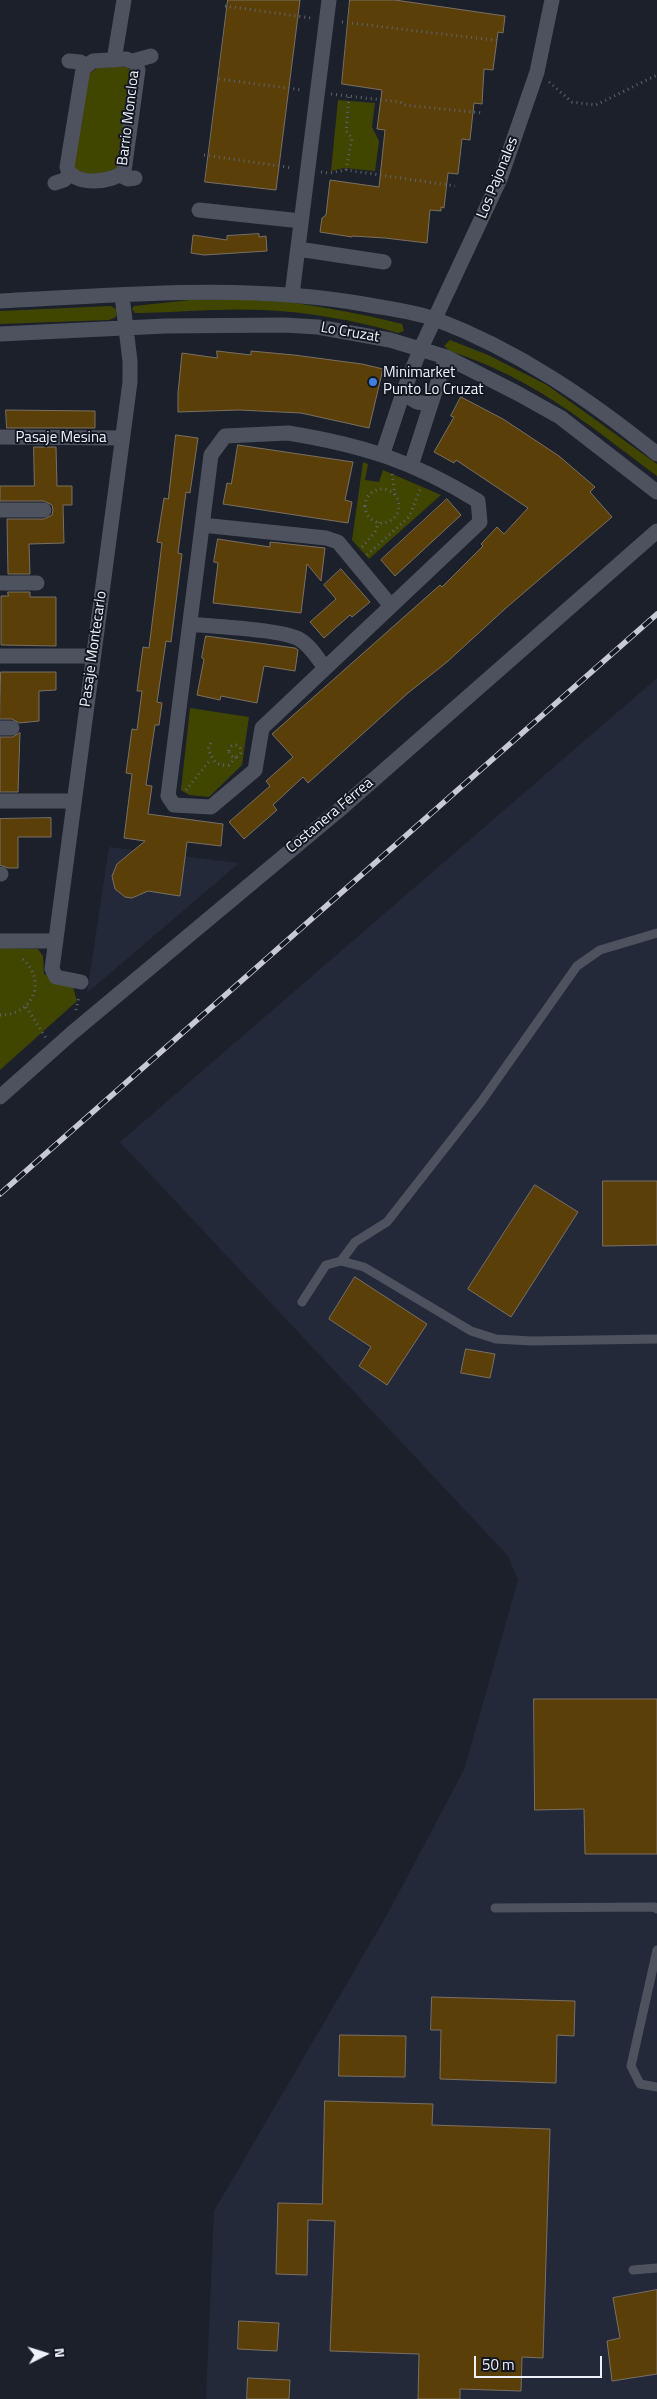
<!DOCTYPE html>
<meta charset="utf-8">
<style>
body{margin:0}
#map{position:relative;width:657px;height:2399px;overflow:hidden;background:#1c202b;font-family:"Titillium Web",sans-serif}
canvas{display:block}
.north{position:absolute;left:20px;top:2329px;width:50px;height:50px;-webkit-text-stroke:4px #131721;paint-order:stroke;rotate:85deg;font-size:14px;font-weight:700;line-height:20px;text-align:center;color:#eef1f9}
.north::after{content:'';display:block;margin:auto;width:18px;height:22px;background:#eef1f9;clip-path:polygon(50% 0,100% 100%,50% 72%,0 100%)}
.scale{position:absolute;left:474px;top:2356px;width:128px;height:22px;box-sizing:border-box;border:2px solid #eef1f9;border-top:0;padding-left:6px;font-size:15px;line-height:18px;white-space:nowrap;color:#eef1f9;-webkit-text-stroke:4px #131721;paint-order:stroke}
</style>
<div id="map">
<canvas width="657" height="2399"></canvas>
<div class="north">N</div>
<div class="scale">50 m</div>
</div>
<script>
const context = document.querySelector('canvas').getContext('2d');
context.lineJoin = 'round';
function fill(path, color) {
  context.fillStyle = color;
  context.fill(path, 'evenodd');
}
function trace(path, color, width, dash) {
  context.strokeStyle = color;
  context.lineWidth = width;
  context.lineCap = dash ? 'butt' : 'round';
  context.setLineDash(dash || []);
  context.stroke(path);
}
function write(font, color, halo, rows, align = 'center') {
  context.font = font + ' "Titillium Web",sans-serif';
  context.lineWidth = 4;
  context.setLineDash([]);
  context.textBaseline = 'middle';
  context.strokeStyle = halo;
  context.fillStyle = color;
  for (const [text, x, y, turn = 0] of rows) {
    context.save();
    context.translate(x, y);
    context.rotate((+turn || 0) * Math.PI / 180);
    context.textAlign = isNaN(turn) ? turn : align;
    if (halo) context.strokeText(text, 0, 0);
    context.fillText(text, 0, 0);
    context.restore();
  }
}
fill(new Path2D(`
 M657,678V2399H206L214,2211L388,1913L464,1770L518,1580L508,1556L120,1142Z
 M109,847L239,863L87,993Z`), '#24293a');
fill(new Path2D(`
 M114,67H128L132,75L118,167C106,175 88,177 75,169L73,160L89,74L97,68Z
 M338,100L375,103L372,127L379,141L375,171L344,168L331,171Z
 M261,299C309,304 355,312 402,324L404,331L398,333C354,320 308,312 263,310C222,308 181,312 141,313H135L132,309L134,306L190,300Z
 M111,306L117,310L116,317L109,320L0,324V311Z
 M450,340L488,355L547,385L657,464V476C607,439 557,397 500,371C484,363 467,357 450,351L444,346Z
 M363,462L368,464L365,480L379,482L383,470L441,495L369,559L352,540Z
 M190,708L249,717L242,765L209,797L189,795L181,790Z
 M0,948L38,949L43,956L44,974L72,984L77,1001L0,1070Z`), '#404600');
const building = new Path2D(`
 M228,0H300L276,190L205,182Z
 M350,0H395L505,16L503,33L498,32L493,70L484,69L482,104L474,103L470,140L462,139L458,174L448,173L444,208L441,207V211L430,210L427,243L385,238L352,236V237L320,232L322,218L326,215L330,180L379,187L385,130L377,129L382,90L342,84Z
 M259,234V237L266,236L267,251L204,255L191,253L193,235L227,240V236Z
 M217,351L251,355V351L294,355L362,364L383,369L369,428L301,413L239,410L178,412V393L182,353L217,358Z
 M461,397L503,419L559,456L595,487L590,492L612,517L506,608L447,662L408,693L308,783L303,777L273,805L277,810L244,839L229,822L270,786L266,781L293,757L272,734L440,585L442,587L483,546L481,544L497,527L504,534L528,508L456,460L454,463L434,452L454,417L451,416Z
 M6,410L95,411V428H7Z
 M176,435L198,438L190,493L186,492L178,553L182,554L171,642L166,641L157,702L162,703L159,725H155L146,785L152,786L148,814L223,824L221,846L187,842L180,896L148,891L132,898L125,897L115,889L112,876L117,864L145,841L124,838L132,774L126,773L132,729L137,730L142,691H137L143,647L149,648L162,543L157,542L164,498L168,499Z
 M238,445L353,462L345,500L352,502L348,523L223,504L227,483L231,484Z
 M34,447H56L57,486H72V505H63L64,543L29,544L30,574H8L7,519H44L52,515L53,510L52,505L44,501H0V486H34Z
 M447,499L461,515L395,576L381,560Z
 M218,539L270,547V542L325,548L321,581L307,564L301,613L213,603L218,563L214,562Z
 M341,569L370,602L352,617L350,615L324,638L310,622L336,599L324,585Z
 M8,592H30V597H56V646L1,645V596H8Z
 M206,636L295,648L298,650L295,671L264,666L257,703L221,696L220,700L197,695L204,659L202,658Z
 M1,672H56V690L39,691V721L19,723L12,719H0Z
 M20,733L18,792H0V737H12Z
 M51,818V837H18V868H8L0,865V819Z
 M603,1181H657V1245L603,1246Z
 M535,1185L578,1212L511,1317L468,1289Z
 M355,1277L427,1324L387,1385L359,1366L371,1347L329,1319Z
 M466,1349L495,1354L490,1378L461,1373Z
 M534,1699H657V1854H585L584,1809L535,1810Z
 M432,1997L575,2001L574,2036L557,2035L556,2083L440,2079L441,2030H431Z
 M340,2035L406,2036L405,2077L339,2076Z
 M325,2101L433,2104L432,2125L550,2129L543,2358L522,2357L521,2391L460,2389V2399H418L419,2354L330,2351L335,2221L308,2220L307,2275L276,2274L278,2203L322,2204Z
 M657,2290V2374L612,2381L607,2341L620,2338L613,2298Z
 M239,2321L279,2323L277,2351L238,2349Z
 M248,2378L290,2380L289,2399H247Z`);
fill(building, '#5b3f09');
trace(building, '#797063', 1);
trace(new Path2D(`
 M225,6L311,18
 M342,22L501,41
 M219,79L302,90
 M549,82L572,102L596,105L657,75
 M331,94L400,102L404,105L483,113
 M204,155L293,168
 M346,170L352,138L346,131L349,96
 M321,172L329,173L346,170L455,186
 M392,474L395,495
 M365 506a17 17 0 1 1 34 0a17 17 0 1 1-34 0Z
 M362,547L375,532L379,522
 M367,555L409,517L421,487
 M211,743L208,749C213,760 215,766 229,765L236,757
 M229 751a6 6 0 1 1 12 0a6 6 0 1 1-12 0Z
 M186,790L211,759
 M26,1007L46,1038
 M76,1010L79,997
 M0,1015C35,1015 48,978 20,957`), '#60646e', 3, [1, 4]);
trace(new Path2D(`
 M341,1261L355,1242L387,1222L481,1102L577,966L600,950L657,933
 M302,1302L326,1265L341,1261L364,1267L471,1331L496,1339L532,1341L657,1339
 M495,1908L655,1907L657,1909
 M657,1950L631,2066L640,2084L657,2087
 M633,2270L657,2268`), '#4e525f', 9);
trace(new Path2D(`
 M126,59L136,63L138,70L124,171C114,183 72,187 67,167L83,69L93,61Z
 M114,60L124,0
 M69,61L80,62L86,65
 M133,61L151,56
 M120,175L128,179L135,178
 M55,183L64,180L70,174
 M199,210L301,221
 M298,249L384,262
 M292,295L329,0
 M0,301C123,295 247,283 369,305C391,309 414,312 435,319C517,350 589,399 657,454
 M0,334L165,326L284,325L318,327L390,340L446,357L517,393L560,417L657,492
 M405,387C410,401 417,406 432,401
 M288,433C362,445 413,461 478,501L480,522L262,728L255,770L211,807L174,805L168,796L211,455L225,436Z
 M0,437L122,438
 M383,453L405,387L421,348L500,179L537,72L552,0
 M411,466L446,357
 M0,510H44
 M202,525L326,538L338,542L391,606
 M0,583H37
 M190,624C216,627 279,629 299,639C310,645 318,659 325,668
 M0,656H93
 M0,728H12
 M0,801H74
 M0,874H1
 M0,941H56
 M81,982L56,977L52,969L130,382V361L122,296
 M0,1097L72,1033L338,811L657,531`), '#4e525f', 15);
const rail = new Path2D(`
 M0,1194L657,614`);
trace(rail, '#c7cad2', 5.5);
trace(rail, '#131721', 4, [11]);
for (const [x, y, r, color] of [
 [373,382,5,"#3f7fe0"]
]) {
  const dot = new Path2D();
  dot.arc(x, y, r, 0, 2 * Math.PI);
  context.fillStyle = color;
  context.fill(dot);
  trace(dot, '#131721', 2);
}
write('15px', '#eef1f9', '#131721', [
 ["Barrio Moncloa",129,118,-83],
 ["Los Pajonales",498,178,-68],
 ["Lo Cruzat",350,333,10],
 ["Pasaje Mesina",61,438],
 ["Pasaje Montecarlo",94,649,-82],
 ["Costanera Férrea",330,816,-40]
]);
write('15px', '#eef1f9', '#131721', [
 ["Minimarket",383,373],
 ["Punto Lo Cruzat",383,390]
], 'left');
</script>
